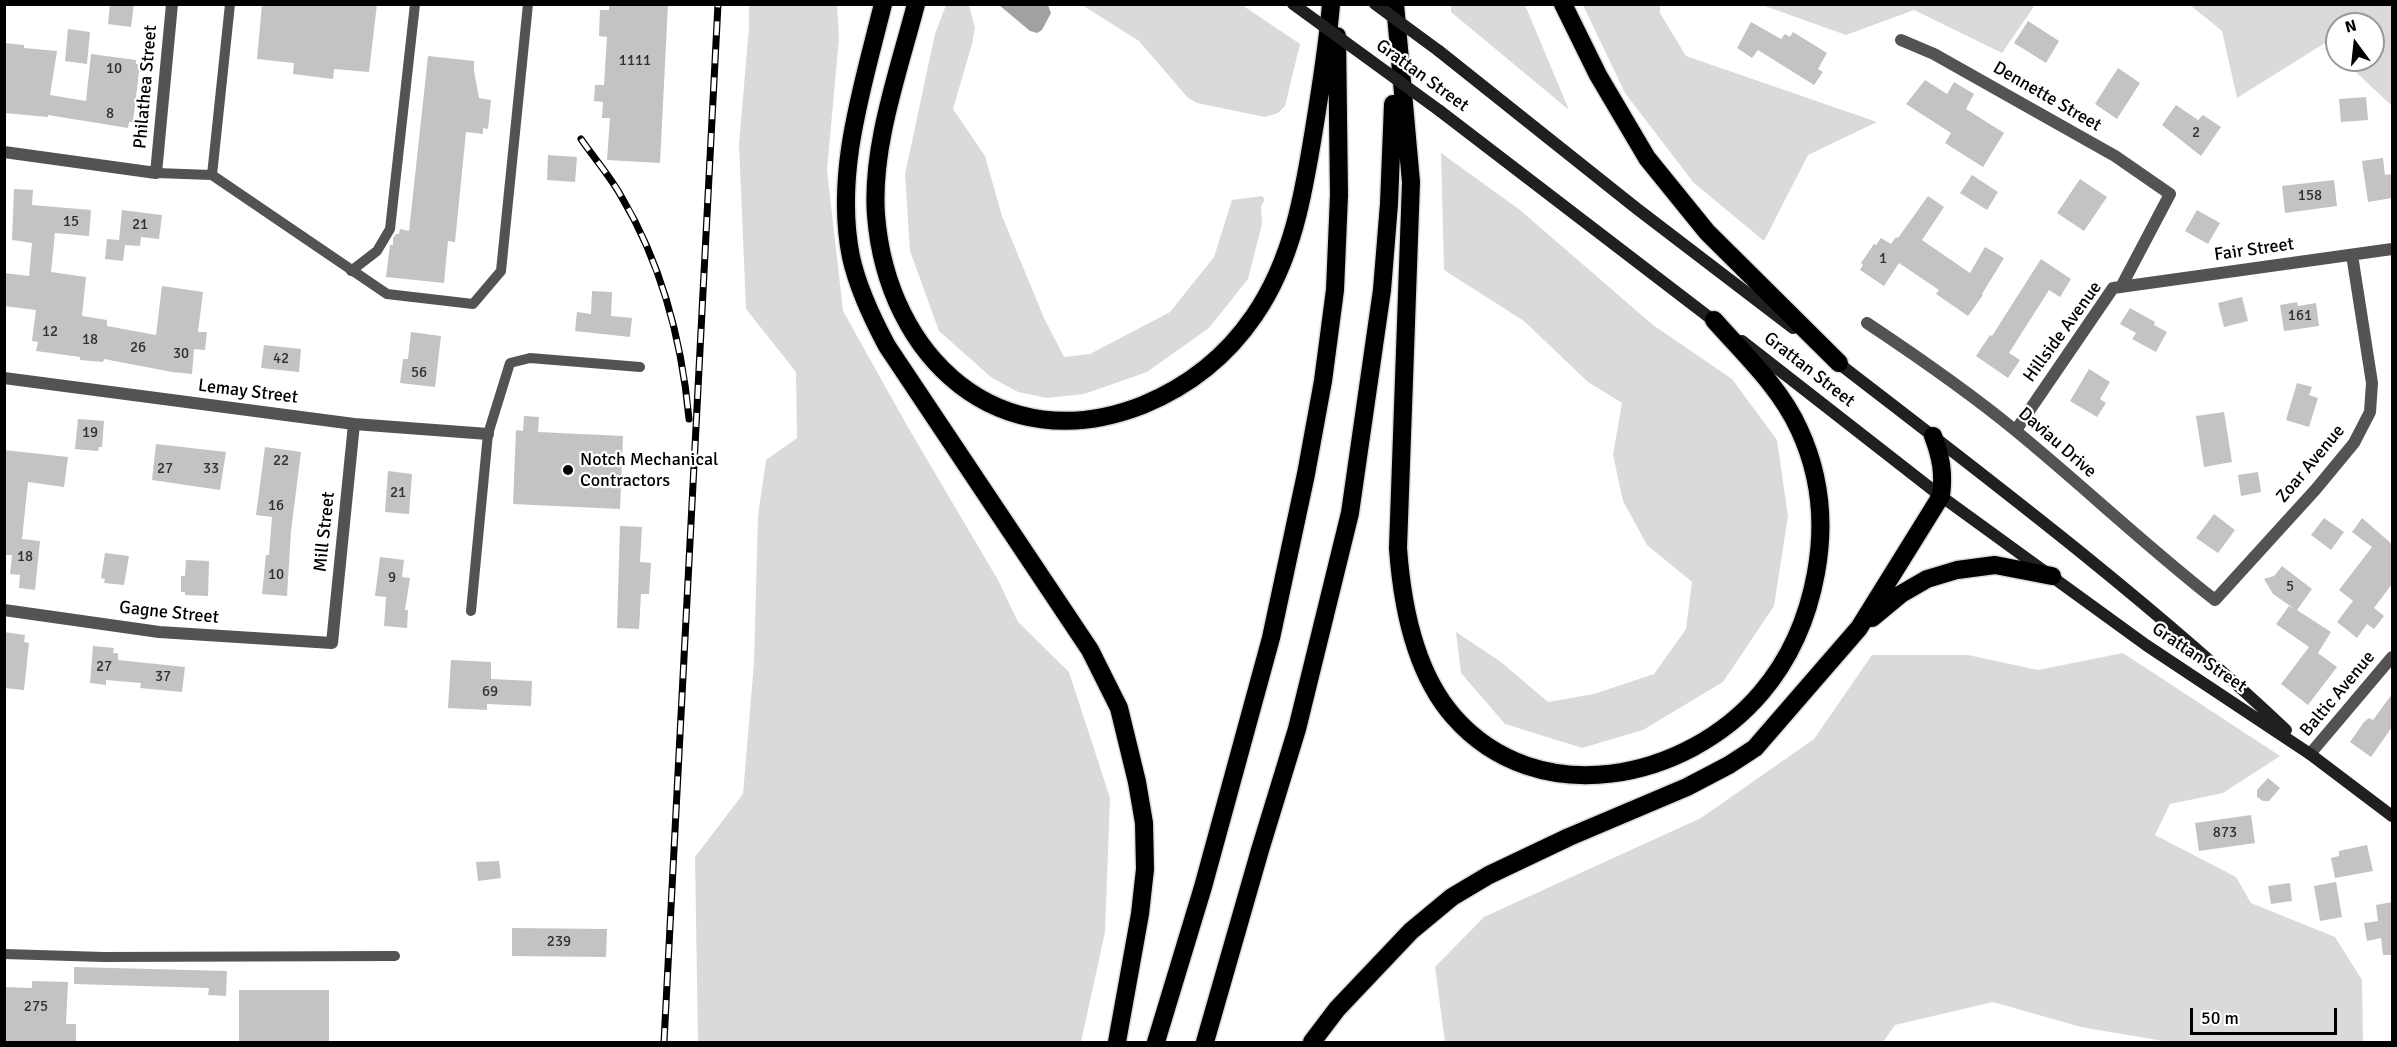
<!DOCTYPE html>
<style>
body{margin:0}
#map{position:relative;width:2397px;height:1047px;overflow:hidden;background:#fff;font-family:Signika,sans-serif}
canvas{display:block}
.frame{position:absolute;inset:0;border:6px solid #000;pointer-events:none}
.north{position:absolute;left:2325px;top:12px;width:60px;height:60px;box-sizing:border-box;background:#fff;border:2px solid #999;border-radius:50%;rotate:345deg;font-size:16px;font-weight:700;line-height:24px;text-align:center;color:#000}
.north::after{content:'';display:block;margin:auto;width:21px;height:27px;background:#000;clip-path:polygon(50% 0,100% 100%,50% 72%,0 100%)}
.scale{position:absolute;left:2190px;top:1008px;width:147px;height:27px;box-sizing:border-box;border:3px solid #000;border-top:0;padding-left:8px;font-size:18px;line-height:21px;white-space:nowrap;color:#000;-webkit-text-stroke:4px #fff;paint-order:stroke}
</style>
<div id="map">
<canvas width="2397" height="1047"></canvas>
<div class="frame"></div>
<div class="north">N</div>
<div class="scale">50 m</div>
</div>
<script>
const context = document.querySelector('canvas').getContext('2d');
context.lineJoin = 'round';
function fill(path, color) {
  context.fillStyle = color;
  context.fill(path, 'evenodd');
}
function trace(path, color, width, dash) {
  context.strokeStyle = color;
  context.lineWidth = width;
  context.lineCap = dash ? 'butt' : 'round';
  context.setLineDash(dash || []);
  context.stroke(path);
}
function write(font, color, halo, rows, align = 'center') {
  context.font = font + ' Signika,sans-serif';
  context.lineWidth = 4.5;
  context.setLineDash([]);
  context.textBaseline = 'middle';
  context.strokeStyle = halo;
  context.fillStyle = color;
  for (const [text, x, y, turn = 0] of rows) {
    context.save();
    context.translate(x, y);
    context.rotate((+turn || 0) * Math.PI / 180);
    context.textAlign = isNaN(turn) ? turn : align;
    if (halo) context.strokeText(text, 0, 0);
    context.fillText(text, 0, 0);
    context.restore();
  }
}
fill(new Path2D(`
 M749,5H837L839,38L827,170L843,311L909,429L998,580L1018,622L1069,672L1110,798L1105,932L1081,1042H698L695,857L743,794L754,663L758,516L766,460L797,438L796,372L746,309L739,144L749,27Z
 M946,5H969L975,28L972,44L953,109L985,156L1002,216L1044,318L1064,357L1090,354L1170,312L1214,257L1232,200L1262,196L1265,200L1261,206L1262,224L1248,279L1209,328L1147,372L1084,394L1047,398L1018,392L992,378L939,331L910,251L905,174L935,34Z
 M1082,5H1242L1300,44L1285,106L1278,113L1265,117L1197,103L1188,98L1139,41Z
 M1451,5H1525L1569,110L1451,12Z
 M1583,5H1660V13L1686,56L1877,122L1808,155L1764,241L1693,182L1625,93Z
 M1762,5L2035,4V5L2002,53L1914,10L1846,35Z
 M2190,5H2392V106L2343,60H2373V24H2337V54L2325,43L2237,98L2222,31Z
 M1441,153L1520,210L1653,325L1732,379L1777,440L1788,516L1774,606L1723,682L1643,730L1582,748L1505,724L1461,673L1456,632L1501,662L1548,702L1594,694L1654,674L1686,629L1692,582L1647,545L1623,501L1613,455L1622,403L1588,382L1524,321L1444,270Z
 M2123,653L2280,756L2223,793L2170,804L2155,835L2236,877L2251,903L2335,937L2362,980L2363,1042H2169L2081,1027L1993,1002L1895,1025L1883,1042H1445L1435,967L1484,917L1701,818L1814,739L1872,655H1968L2038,670Z`), '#dadada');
fill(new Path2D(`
 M999,5H1048L1051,13L1042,30L1037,33L1030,31Z`), '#a1a1a1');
fill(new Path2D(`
 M110,4H134L131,27L108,24Z
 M262,4H377L369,72L334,69L333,79L293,74L294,63L257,59Z
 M609,4H668L660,163L607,160L610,118H602L603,102L594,101L595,85H604L607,37L599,36L600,10H609Z
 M2028,21L2059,41L2046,63L2014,43Z
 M1751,22L1781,39L1785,34L1790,37L1793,32L1827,53L1818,69L1823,72L1814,85L1758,50L1752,58L1737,48Z
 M68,29L90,32L87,64L65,61Z
 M4,43L24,45V48L57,51L50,95L86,101L91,54L136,60V64H140L133,122H129L128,128L48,115V117L4,113Z
 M428,56L474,61V71L479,98L491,100L488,129L483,128V134L466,132L455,242L448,241L444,283L386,277L390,245H393V238L396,234H399L400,229L409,231Z
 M2118,68L2140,83L2117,119L2095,104Z
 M1925,80L1947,94L1954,82L1974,94L1966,109L2004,133L1983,167L1945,143L1951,133L1906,104Z
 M2366,97L2368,120L2341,122L2339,99Z
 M2176,105L2198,120L2203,115L2221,127L2201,156L2162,125Z
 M548,155L577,157L575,182L547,180Z
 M2383,158L2385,175L2392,174V198L2368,202L2362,161Z
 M1972,175L1998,192L1987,210L1960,193Z
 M2080,179L2107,197L2084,231L2057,213Z
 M2334,180L2337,206L2285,213L2282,186Z
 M14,189L33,190L32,205L91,210L89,236L55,233L51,272L86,277L82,316L107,320V326L156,335L162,286L203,292L198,332H207L205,350L194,349L192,374L172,372L104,359L103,362L80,360V357L36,351L38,342L32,341L36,310L4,306V273L29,276L32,243L12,240Z
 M1928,196L1944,207L1922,240L1970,273L1985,247L2004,258L1982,294L1983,295L1968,316L1936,294L1939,290L1899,263L1884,286L1860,270L1863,265L1861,263L1874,244L1876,245L1881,238L1891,244L1896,237L1898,238Z
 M122,210L162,215L159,239L141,237L140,246L125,245L123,261L105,259L107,239L119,240Z
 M2197,210L2220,223L2208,244L2185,231Z
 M2041,259L2071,279L2060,297L2049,290L2009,353L2020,360L2008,378L1976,356L1990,335L1992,336Z
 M592,291L612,292L611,316L632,318L630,337L575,331L577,312L591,314Z
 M2242,297L2248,321L2224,327L2218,303Z
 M2297,302L2298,306L2316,303L2319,326L2284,331L2280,305Z
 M2130,308L2155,322L2154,325L2167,332L2156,352L2132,339L2136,333L2120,324Z
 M411,332L441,336L435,387L400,383L403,359H408Z
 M264,345L301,349L299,372L261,368Z
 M2089,369L2110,382L2100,399L2106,403L2097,417L2070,401Z
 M2297,383L2312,387L2309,395L2318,398L2309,427L2286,420Z
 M2224,412L2232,462L2204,467L2196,416Z
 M524,416L539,417L538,432L623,436L620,509L513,504L516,430L523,431Z
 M78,419L104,421L102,447H99L98,451L75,449Z
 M156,444L226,452L220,490L152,480Z
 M265,447L301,452L291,531L287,596L262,594L266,555H269L272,517L256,515Z
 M4,450L68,457L64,487L28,482L22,539L40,541L35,590L19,588L20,575L10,574L12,555H4Z
 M388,471L412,474L409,514L385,512Z
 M2258,472L2261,492L2241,496L2238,475Z
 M2214,514L2235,530L2218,553L2196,538Z
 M2324,518L2344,532L2331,550L2311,535Z
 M2362,518L2392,544V584L2374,608L2384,616L2374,629L2367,624L2357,638L2337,622L2353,601L2339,590L2372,547L2352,532Z
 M620,526L642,527L640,562L651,563L649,594H641L639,629L617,628Z
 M105,553L129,556L124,585L104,583L105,579L101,578Z
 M380,557L404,560L402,577L410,578L405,610H408L407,628L384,626L386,597L375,596Z
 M186,560L209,561L208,596L185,595V592H181V576H185Z
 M2282,566L2312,589L2297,610L2331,632L2318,653L2337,667L2308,705L2281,684L2309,647L2276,624L2289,606L2296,610L2273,594L2264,579L2274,576Z
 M4,632L25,635L24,642L29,643L24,690L4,688Z
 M93,646L114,648L113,653H118V660L185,667L182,692L140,688L141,683L106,680V685L90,683Z
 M451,660L491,662V679L532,681L531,706L487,704V710L448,708Z
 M2392,694V727L2371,757L2350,742L2364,722L2369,718L2373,720Z
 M2268,778L2280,788L2269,801H2263L2257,797V790Z
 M2251,815L2255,843L2199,851L2195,823Z
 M2367,845L2373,871L2335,878L2331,858L2339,856V851Z
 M499,861L501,878L478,881L476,862Z
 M2336,882L2342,917L2320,921L2314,886Z
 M2290,883L2292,901L2271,904L2268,886Z
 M2392,902V955H2383L2381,938L2367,941L2364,923L2378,921L2376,905Z
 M512,928L607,929L606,957L512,956Z
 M74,967L227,971L226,996L208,995L209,988L74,984Z
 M32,981L68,982L66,1024H76V1042L4,1041V987L32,988Z
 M239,990H329V1042H239Z`), '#c3c3c3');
const highway = new Path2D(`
 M883,4C863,86 834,173 851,257C858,289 872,318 887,346L1090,650L1119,708L1137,782L1144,823L1145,869L1140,914L1117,1042
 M916,4C899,70 871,147 876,215C887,357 999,462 1143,405C1189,386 1226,357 1254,316C1295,257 1305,185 1316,117C1322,79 1328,42 1331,4
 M1395,4L1411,182L1398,548C1402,605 1415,673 1454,717C1538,812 1686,781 1761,693C1790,659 1808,617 1816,573C1825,524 1820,474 1799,429C1780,387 1744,354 1714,320
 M1563,4L1598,75L1647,158L1707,232L1839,363
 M1872,618L1901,594L1927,579L1957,570L1995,565L2052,576
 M1156,1042L1203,887L1271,638L1306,474L1323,381L1335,290L1339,195L1337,36
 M1205,1042L1260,850L1297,729L1350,513L1382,290L1389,204L1393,104
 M1312,1042L1337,1009L1411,931L1452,897L1489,875L1569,837L1687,787L1729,765L1755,748L1859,628L1941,496C1944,473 1941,457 1933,436`);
trace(highway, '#dbdbdb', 21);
trace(new Path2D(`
 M156,173L212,175L387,294L473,304L501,271L528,4
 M212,175L230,4
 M351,271L377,251L390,229L415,4
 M471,611L488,434L510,363L530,358L640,367
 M4,954L104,957L395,956`), '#535353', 10);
trace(new Path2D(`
 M1901,40L1934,54L2115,156L2170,194L2121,287
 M4,152L156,173L172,4
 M1867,323C1918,357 1969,392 2016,431C2083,486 2146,546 2215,600L2316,489L2354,443L2370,412L2372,383L2352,255
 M4,378L354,424L488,434
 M2016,430L2113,288L2392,249
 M4,610L159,632L332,643L354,424
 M2310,754L2392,657`), '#535353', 12);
trace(new Path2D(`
 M1439,51L1636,208L1793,328
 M1440,111L1718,324
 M1742,341L1938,494L2146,645L2310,754L2392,816
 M1833,359C1987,478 2144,596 2286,730`), '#202020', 12);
trace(highway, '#000', 18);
const rail = new Path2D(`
 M581,139C594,158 610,176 621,196C661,263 682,342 689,419
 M664,1042L718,4`);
trace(rail, '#000', 7);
trace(rail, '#fff', 4.5, [14]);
trace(new Path2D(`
 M1293,4L1440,111
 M1375,4L1439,51`), '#202020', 12);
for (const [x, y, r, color] of [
 [568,470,6,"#000"]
]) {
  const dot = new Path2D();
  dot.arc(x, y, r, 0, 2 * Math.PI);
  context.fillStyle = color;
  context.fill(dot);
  trace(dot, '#fff', 2);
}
write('15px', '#313131', null, [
 ["1111",635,61],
 ["10",114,69],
 ["8",110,114],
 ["2",2196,133],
 ["158",2310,196],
 ["15",71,222],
 ["21",140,225],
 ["1",1883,259],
 ["161",2300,316],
 ["12",50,332],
 ["18",90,340],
 ["26",138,348],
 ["30",181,354],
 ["42",281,359],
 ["56",419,373],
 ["19",90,433],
 ["22",281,461],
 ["27",165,469],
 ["33",211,469],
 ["21",398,493],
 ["16",276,506],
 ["18",25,557],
 ["10",276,575],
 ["9",392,578],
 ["5",2290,587],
 ["27",104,667],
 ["37",163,677],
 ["69",490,692],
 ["873",2225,833],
 ["239",559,942],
 ["275",36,1007]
]);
write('18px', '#000', '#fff', [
 ["Grattan Street",1422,76,36],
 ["Philathea Street",146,87,-85],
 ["Dennette Street",2047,97,30],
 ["Fair Street",2254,250,-8],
 ["Hillside Avenue",2063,332,-54],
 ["Grattan Street",1809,370,38],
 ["Lemay Street",248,392,7],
 ["Daviau Drive",2057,443,41],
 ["Zoar Avenue",2311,464,-50],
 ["Mill Street",325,532,-84],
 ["Gagne Street",169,613,6],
 ["Grattan Street",2199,658,34],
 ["Baltic Avenue",2338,694,-50]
]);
write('18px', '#000', '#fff', [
 ["Notch Mechanical",580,460],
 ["Contractors",580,481]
], 'left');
</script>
